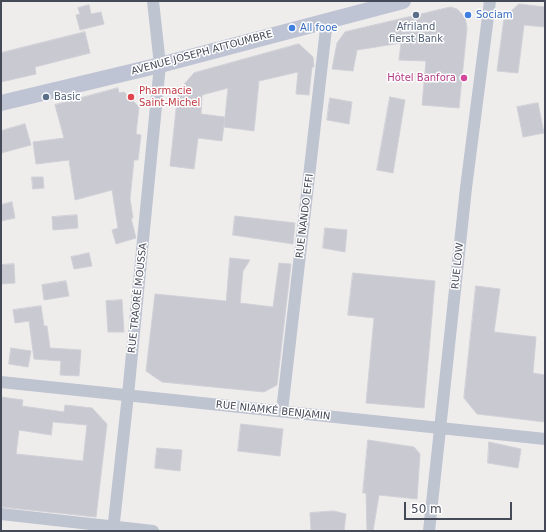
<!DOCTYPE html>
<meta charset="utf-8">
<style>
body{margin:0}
#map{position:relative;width:546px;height:532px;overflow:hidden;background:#efecec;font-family:"DejaVu Sans",sans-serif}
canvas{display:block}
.frame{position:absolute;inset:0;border:2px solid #454a58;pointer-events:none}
.scale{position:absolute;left:404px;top:502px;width:108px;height:18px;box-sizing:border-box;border:2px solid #454a58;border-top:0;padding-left:5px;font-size:12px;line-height:14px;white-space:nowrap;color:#454a58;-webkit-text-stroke:3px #fff;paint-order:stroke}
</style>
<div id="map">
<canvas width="546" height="532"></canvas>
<div class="frame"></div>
<div class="scale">50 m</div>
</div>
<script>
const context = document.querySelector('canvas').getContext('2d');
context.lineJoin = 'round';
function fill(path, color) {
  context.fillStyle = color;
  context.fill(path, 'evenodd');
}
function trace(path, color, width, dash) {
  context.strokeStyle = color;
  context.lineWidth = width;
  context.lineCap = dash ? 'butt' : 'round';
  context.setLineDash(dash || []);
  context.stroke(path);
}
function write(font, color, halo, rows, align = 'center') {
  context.font = font + ' "DejaVu Sans",sans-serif';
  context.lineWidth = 3;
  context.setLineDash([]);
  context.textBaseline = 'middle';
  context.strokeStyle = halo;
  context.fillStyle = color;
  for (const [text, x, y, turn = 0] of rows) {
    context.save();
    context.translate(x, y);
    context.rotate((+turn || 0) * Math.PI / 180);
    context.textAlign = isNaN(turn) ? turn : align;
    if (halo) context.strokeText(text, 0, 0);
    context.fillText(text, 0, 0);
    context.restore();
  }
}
const building = new Path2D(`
 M519,4L545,7V27L524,25L518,73L497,71L504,18Z
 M89,5L91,14L101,12L104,24L80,30L76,15L80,14L78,8Z
 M451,7L457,9L465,17L467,28L459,108L422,105L426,61L399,60L401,43L357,50L353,71L332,69L337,43L345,32Z
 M85,32L90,53L35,67L36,74L1,82V53Z
 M299,44L313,57L314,67H312L309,95L296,94L298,72L259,81L254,131L224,127L228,88L202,95L201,114L225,117L222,141L198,138L194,169L170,166L178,91L194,73Z
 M118,88L119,93L124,92L139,107L136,134L141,135L138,160H134L130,199L133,218H131L136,238L116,244L112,230L118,228L112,190L75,200L69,160L36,164L33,142L64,138L55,105Z
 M390,97L405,100L393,173L377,170Z
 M330,98L352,102L349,124L327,120Z
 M538,103L544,133L523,137L517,107Z
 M25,124L31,145L1,153V131Z
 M32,177H43L44,188L33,189Z
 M12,202L15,218L1,221V205Z
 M77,215L78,228L53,230L52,217Z
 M235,216L295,223L293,244L233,235Z
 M325,228L347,230L345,252L323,248Z
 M89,253L92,266L74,269L71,257Z
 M230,258L250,260L243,271L240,303L273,307L279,263L291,264L277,385L264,392L162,382L146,371L155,294L226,301Z
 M14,264L15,283L1,284V265Z
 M353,273L435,281L424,408L366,403L374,318L348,315Z
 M66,281L69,296L44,300L42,285Z
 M476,286L500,289L494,332L536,337L533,373L545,375V422L477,414L464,398Z
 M122,300L124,332H108L106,301Z
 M41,306L44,326H47L50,348L81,350L79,376L60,375L61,361L34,359L29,321L15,323L13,310Z
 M11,348L31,351L28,367L9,364Z
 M1,397L23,400L22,406L64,412L65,405L92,408L107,424L96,517L1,507ZM53,422L87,425L83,461L16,454L19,430L51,435Z
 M241,424L283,429L280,456L238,451Z
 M368,440L414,447L420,454L417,499L379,495L373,531H367L366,493H363Z
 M489,442L521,449L518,468L488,463Z
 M157,448L182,450L180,471L155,468Z
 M334,511L346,514L344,531H311L310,513Z`);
fill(building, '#c9cad1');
trace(building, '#d0d0d7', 1);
trace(new Path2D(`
 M1,382L545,439
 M282,411L327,20
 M1,514L153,531
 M113,531L128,395L160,65L153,1
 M429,531L466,188L490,1`), '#bfc4d1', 12);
trace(new Path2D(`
 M1,103L160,65L403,1`), '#bfc4d4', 16);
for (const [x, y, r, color] of [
 [416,15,4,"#5c6f8a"],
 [468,15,4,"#3f7fe0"],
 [292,28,4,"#3f7fe0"],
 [464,78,4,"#d1479c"],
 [46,97,4,"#5c6f8a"],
 [131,97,4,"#e0444e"]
]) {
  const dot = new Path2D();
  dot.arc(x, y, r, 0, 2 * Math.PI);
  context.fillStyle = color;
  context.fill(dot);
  trace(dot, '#fff', 1.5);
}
write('10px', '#366cbe', '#fff', [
 ["Sociam",476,15],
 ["All fooe",300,28]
], 'left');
write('10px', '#4e5e75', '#fff', [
 ["Afriland",416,27],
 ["fierst Bank",416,39],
 ["Basic",54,97,"left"]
]);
write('10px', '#454a58', '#fff', [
 ["AVENUE JOSEPH ATTOUMBRE",202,53,-15],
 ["RUE NANDO EFFI",305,216,-83],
 ["RUE LOW",458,266,-84],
 ["RUE TRAORÉ MOUSSA",138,298,-84],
 ["RUE NIAMKÉ BENJAMIN",273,411,6]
]);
write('10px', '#b23c85', '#fff', [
 ["Hôtel Banfora",456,78]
], 'right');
write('10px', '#be3a42', '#fff', [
 ["Pharmacie",139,91],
 ["Saint-Michel",139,103]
], 'left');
</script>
